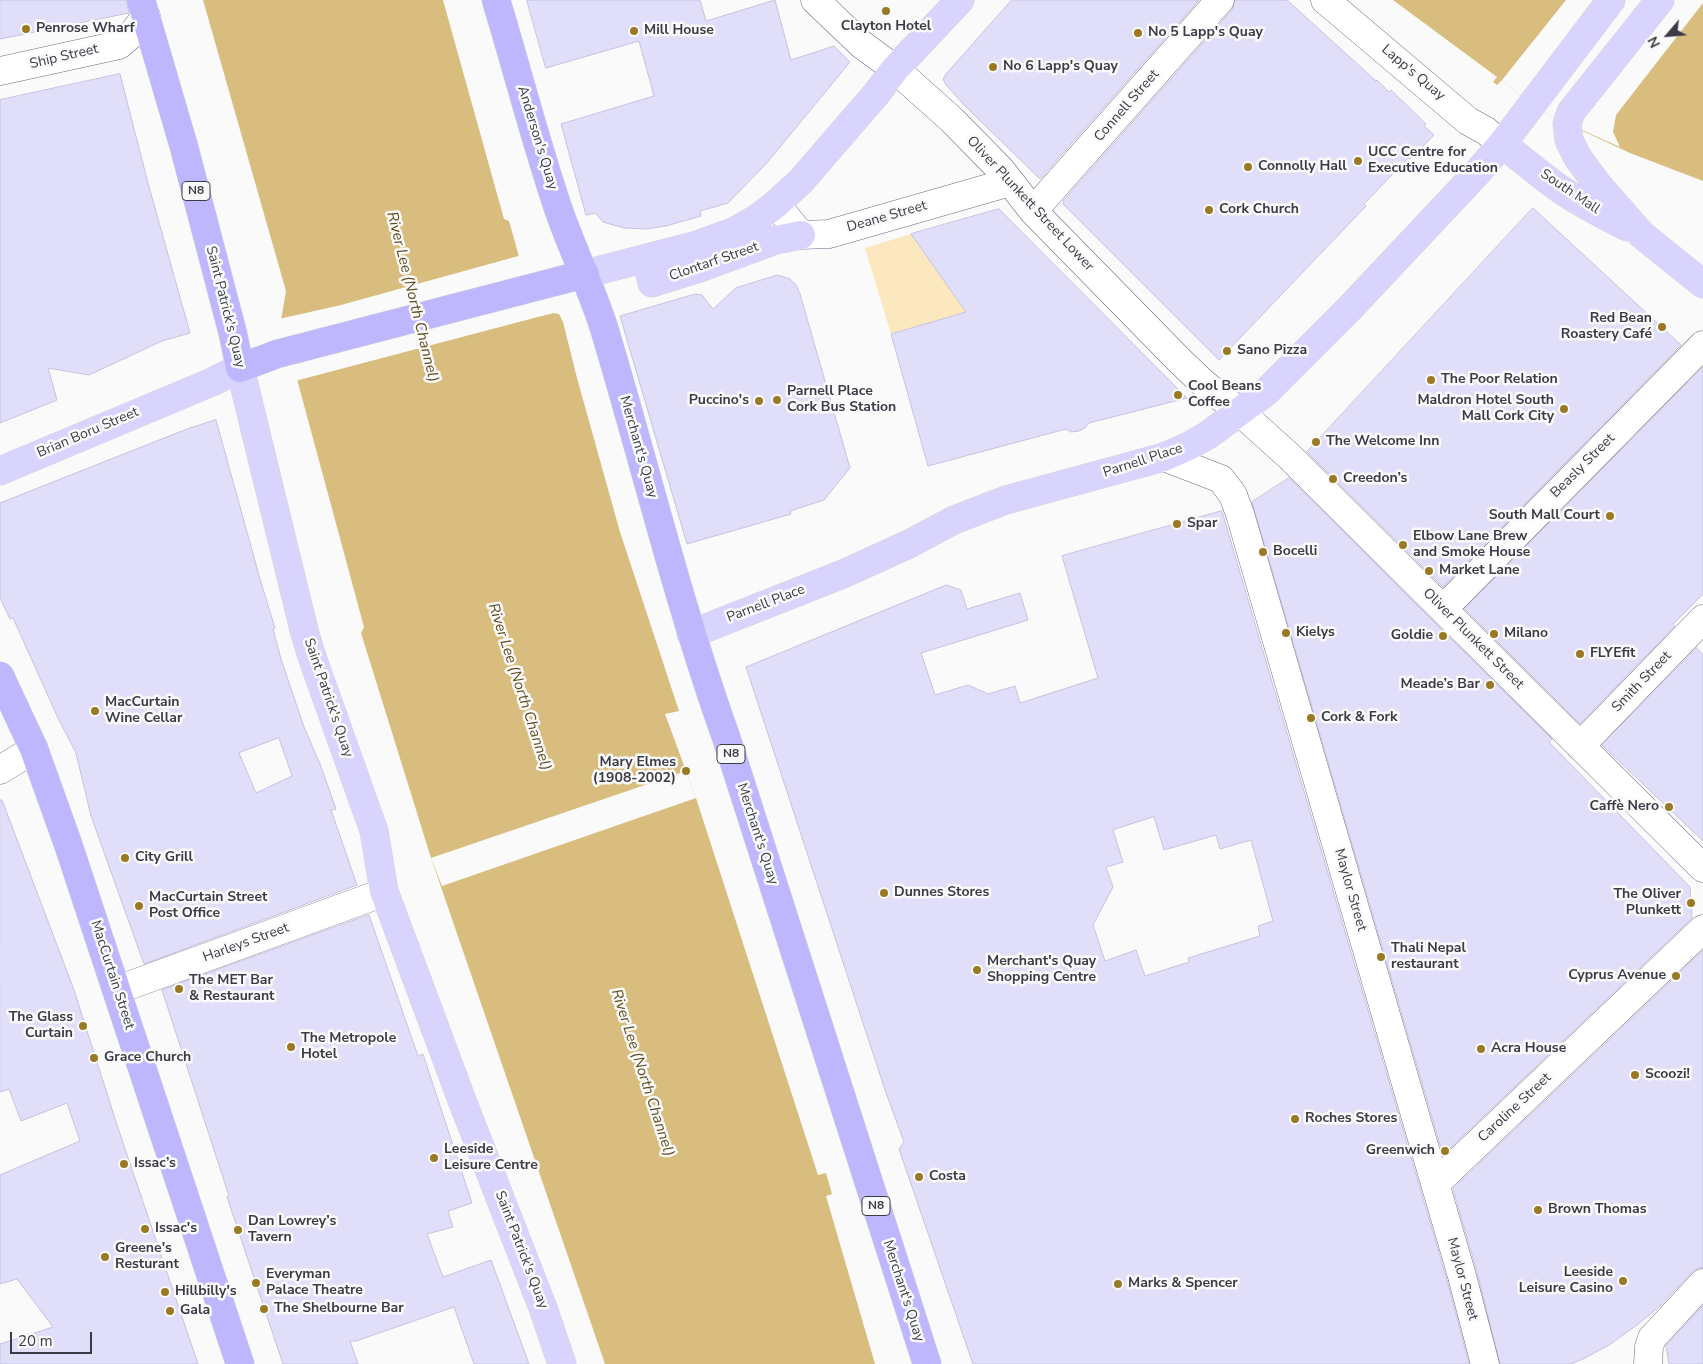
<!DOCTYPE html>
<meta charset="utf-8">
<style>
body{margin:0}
#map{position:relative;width:1703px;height:1364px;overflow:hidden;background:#fafafa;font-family:"Nunito Sans",sans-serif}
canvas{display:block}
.north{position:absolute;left:1643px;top:10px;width:50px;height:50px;-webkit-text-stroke:4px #fafafa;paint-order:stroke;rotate:243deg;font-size:14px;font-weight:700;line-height:20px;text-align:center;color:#3b3b47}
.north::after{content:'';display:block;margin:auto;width:18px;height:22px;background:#3b3b47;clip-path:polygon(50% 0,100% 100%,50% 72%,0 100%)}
.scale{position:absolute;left:10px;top:1332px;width:82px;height:22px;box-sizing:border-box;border:2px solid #3b3b47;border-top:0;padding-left:6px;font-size:15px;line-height:18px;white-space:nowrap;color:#3b3b47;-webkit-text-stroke:4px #fafafa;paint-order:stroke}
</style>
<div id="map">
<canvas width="1703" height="1364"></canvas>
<div class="north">N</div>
<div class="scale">20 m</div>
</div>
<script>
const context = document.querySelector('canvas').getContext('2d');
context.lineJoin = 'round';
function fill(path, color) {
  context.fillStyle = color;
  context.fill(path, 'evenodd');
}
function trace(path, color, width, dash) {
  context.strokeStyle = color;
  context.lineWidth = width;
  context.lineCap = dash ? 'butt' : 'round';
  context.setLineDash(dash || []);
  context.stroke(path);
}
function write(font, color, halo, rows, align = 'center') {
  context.font = font + ' "Nunito Sans",sans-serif';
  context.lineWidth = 5;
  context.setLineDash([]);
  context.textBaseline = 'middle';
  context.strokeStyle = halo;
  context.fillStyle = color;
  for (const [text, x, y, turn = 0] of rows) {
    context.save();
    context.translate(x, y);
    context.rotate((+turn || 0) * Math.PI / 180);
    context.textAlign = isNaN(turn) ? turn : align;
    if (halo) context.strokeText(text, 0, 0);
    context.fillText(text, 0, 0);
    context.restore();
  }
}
fill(new Path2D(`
 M911,234L966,312L891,334L865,248Z`), '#fbe8be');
fill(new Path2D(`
 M203,0H443L504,219L509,221L536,317L553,313L559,314L563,322L577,378L620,532L679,711L665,714L696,798L818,1175L826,1173L832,1194L826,1196L875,1364H605L431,858L361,633L364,627L281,320L286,291Z
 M1393,0H1703V181L1630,153L1548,115L1531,104L1502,80L1497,85L1493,82L1497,77Z`), '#d9bd7e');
fill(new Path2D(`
 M1566,0H1703V3L1616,115L1613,132L1620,147L1548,115L1531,104L1502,80Z
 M522,255L538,315L553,311V313L295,381L279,319L341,305Z
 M686,771L696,798L442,886L431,858Z`), '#fafafa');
const building = new Path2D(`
 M0,0H126L129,13L0,39Z
 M527,0H700L706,21L775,0L791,60L834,46L850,62L766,164L728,203L700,211L701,216L666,226L646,229L624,228L603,222L595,213L586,215L561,124L654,96L639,41L546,68Z
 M1012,0H1199L1040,179L966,107L946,85L943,79L946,74Z
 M1235,0H1287L1376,81L1377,80L1389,92L1391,90L1426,124L1424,126L1434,135L1410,159L1408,158L1364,204L1366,206L1219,360L1063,204L1064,202L1063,201L1232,10Z
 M120,74L148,183L190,333L162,341L89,375L48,368L57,400L0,423V100Z
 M1533,208L1681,345L1443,587L1307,452Z
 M999,209L1187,398L1089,423L1085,428L1079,431L1071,432L1066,429L928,466L891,334L966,312L911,234Z
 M778,275L790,279L796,285L800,294L850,468L824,500L790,511L791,514L687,544L620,316L695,294L702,295L713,309L736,288Z
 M1703,367V594L1673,624L1675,626L1580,724L1465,609Z
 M216,420L260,579L275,628L273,629L281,659L304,727L320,764L336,809L331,810L357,885L144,964L91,816L76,753L58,718L13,618L10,619L0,598V503L187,429ZM279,738L292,776L256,793L239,753Z
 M1289,478L1552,739L1549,742L1690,887L1692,918L1443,1155L1252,502Z
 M1222,511L1447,1280L1469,1364H973L899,1149L904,1142L885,1090L746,667L946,585L961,590L967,609L1020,593L1028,620L921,653L935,695L968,685L988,694L1015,686L1020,703L1098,678L1062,556ZM1154,817L1164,850L1216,835L1220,849L1251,840L1273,921L1258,926L1260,936L1188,958L1189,962L1145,976L1136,950L1105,961L1093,925L1113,887L1106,867L1123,862L1113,830Z
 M1697,648L1703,655V841L1602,745Z
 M0,800H2L74,990L118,1128L198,1364H0V1344L53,1327L17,1279L0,1284V1175L80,1141L67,1103L21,1121L9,1089L0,1092Z
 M369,915L418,1056L423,1054L472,1203L448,1211L453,1227L427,1234L443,1277L491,1260L529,1364H474L454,1307L356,1341H350L358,1364H283L227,1197L229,1196L162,990Z
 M1703,951V1268H1698L1692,1272L1660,1306L1637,1325L1609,1345L1585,1358L1571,1364H1500L1477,1272L1453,1189Z
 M1703,1306V1364H1669L1666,1346Z`);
fill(building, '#e0def8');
trace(building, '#c4c2e0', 1);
const minor = new Path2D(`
 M815,0L861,44L895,69L952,120L1001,170L1033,211L1178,359L1203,383L1240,412L1290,457L1703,868
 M1325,0L1468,121L1486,131L1502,144
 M0,71L119,45L134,32L146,16
 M776,204L801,235L829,234L1010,182
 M1033,211L1220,0
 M1164,457L1221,479L1233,495L1240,514L1462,1276L1485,1364
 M1443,609L1703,345
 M1580,746L1703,619
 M0,770L34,749
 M117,990L374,896
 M1435,1184L1703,929
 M1648,1364L1649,1347L1652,1338L1703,1283`);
const major = new Path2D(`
 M1660,0L1571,112L1567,124L1569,140L1578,158L1598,185L1642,235L1703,284
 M1502,144C1519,157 1536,171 1553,184C1576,201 1602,214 1627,227
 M646,259L652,283L700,268L776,240L801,235
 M585,274L697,245L733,232L756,219L776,204L801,181L877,93L895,69L960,0
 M0,471L212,382L240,368L304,630L311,654L374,831L384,891L463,1103L543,1308L562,1364
 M691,634L843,574L909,544L954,520L1006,500L1164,457L1189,446L1208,435L1266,392L1349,309L1476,174L1502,144L1611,0`);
const highway = new Path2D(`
 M141,0L184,147L233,334L240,368L277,354L585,274
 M496,0C517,69 535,140 558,208C572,249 591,287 604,328C645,464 678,603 726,737L927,1364
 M0,676L34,749L68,844L240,1364`);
trace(minor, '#6c6985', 29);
trace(major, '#d4d4d7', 29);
trace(highway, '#d4d4d7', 29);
trace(minor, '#fff', 28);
trace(major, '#d9d4fe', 28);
trace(highway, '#bfb7fe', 28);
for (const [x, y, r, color] of [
 [886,11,5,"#9a7923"],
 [26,29,5,"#9a7923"],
 [634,31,5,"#9a7923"],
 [1138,33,5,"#9a7923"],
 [993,67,5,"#9a7923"],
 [1358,161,5,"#9a7923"],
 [1248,167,5,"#9a7923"],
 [1209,210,5,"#9a7923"],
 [1662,327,5,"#9a7923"],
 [1227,351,5,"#9a7923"],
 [1431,380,5,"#9a7923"],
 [1178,395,5,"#9a7923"],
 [777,400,5,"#9a7923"],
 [759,401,5,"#9a7923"],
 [1564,409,5,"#9a7923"],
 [1316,442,5,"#9a7923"],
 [1333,479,5,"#9a7923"],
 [1610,516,5,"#9a7923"],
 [1177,524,5,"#9a7923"],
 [1403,545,5,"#9a7923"],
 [1263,552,5,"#9a7923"],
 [1429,571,5,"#9a7923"],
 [1286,633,5,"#9a7923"],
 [1494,634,5,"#9a7923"],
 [1443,636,5,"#9a7923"],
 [1580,654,5,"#9a7923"],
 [1490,685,5,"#9a7923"],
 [95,711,5,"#9a7923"],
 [1311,718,5,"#9a7923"],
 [686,771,5,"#9a7923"],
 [1669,807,5,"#9a7923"],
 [125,858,5,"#9a7923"],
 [884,893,5,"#9a7923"],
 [1691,903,5,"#9a7923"],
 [139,906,5,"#9a7923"],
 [1381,957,5,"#9a7923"],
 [977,970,5,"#9a7923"],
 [1676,976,5,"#9a7923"],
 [179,989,5,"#9a7923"],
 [83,1026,5,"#9a7923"],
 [291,1047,5,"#9a7923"],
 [1481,1049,5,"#9a7923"],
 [94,1058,5,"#9a7923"],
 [1635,1075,5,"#9a7923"],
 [1295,1119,5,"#9a7923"],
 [1445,1151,5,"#9a7923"],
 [434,1158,5,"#9a7923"],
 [124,1164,5,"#9a7923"],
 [919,1177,5,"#9a7923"],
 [1538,1210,5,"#9a7923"],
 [145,1229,5,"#9a7923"],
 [238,1230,5,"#9a7923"],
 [105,1257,5,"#9a7923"],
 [1623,1281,5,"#9a7923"],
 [256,1283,5,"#9a7923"],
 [1118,1284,5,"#9a7923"],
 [165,1292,5,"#9a7923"],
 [264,1309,5,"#9a7923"],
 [170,1311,5,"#9a7923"]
]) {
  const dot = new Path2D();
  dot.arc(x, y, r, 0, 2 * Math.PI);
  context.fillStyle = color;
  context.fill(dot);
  trace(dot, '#fafafa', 2);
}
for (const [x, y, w] of [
 [196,191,28],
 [731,754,28],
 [876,1206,28]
]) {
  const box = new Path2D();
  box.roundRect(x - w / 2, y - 9.5, w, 19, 4);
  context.fillStyle = '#fafafa';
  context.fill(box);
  trace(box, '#3b3b47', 1);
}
write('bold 12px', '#3b3b47', null, [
 ["N8",196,191],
 ["N8",731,754],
 ["N8",876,1206]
]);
write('bold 14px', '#3b3b47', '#fafafa', [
 ["Clayton Hotel",886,27,"center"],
 ["Penrose Wharf",36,29],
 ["Mill House",644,31],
 ["No 5 Lapp's Quay",1148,33],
 ["No 6 Lapp's Quay",1003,67],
 ["UCC Centre for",1368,153],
 ["Executive Education",1368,169],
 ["Connolly Hall",1258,167],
 ["Cork Church",1219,210],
 ["Red Bean",1652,319,"right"],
 ["Roastery Café",1652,335,"right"],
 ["Sano Pizza",1237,351],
 ["The Poor Relation",1441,380],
 ["Cool Beans",1188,387],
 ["Coffee",1188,403],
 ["Parnell Place",787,392],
 ["Cork Bus Station",787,408],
 ["Puccino's",749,401,"right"],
 ["Maldron Hotel South",1554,401,"right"],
 ["Mall Cork City",1554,417,"right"],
 ["The Welcome Inn",1326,442],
 ["Creedon’s",1343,479],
 ["South Mall Court",1600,516,"right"],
 ["Spar",1187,524],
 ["Elbow Lane Brew",1413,537],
 ["and Smoke House",1413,553],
 ["Bocelli",1273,552],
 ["Market Lane",1439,571],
 ["Kielys",1296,633],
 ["Milano",1504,634],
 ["Goldie",1433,636,"right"],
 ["FLYEfit",1590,654],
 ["Meade’s Bar",1480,685,"right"],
 ["MacCurtain",105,703],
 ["Wine Cellar",105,719],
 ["Cork & Fork",1321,718],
 ["Mary Elmes",676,763,"right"],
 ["(1908-2002)",676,779,"right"],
 ["Caffè Nero",1659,807,"right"],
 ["City Grill",135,858],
 ["Dunnes Stores",894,893],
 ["The Oliver",1681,895,"right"],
 ["Plunkett",1681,911,"right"],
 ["MacCurtain Street",149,898],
 ["Post Office",149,914],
 ["Thali Nepal",1391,949],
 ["restaurant",1391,965],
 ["Merchant's Quay",987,962],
 ["Shopping Centre",987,978],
 ["Cyprus Avenue",1666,976,"right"],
 ["The MET Bar",189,981],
 ["& Restaurant",189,997],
 ["The Glass",73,1018,"right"],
 ["Curtain",73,1034,"right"],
 ["The Metropole",301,1039],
 ["Hotel",301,1055],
 ["Acra House",1491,1049],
 ["Grace Church",104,1058],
 ["Scoozi!",1645,1075],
 ["Roches Stores",1305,1119],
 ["Leeside",444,1150],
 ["Leisure Centre",444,1166],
 ["Greenwich",1435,1151,"right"],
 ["Issac’s",134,1164],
 ["Costa",929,1177],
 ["Brown Thomas",1548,1210],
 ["Dan Lowrey’s",248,1222],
 ["Tavern",248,1238],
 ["Issac's",155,1229],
 ["Greene's",115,1249],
 ["Resturant",115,1265],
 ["Leeside",1613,1273,"right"],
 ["Leisure Casino",1613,1289,"right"],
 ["Everyman",266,1275],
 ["Palace Theatre",266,1291],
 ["Marks & Spencer",1128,1284],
 ["Hillbilly's",175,1292],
 ["The Shelbourne Bar",274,1309],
 ["Gala",180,1311]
], 'left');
write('14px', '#3b3b47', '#fafafa', [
 ["Ship Street",64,57,-13],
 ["Lapp's Quay",1413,73,40],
 ["Connell Street",1127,106,-49],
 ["Anderson's Quay",537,138,73],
 ["South Mall",1570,192,34],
 ["Oliver Plunkett Street Lower",1030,204,47],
 ["Deane Street",887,217,-16],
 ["Clontarf Street",714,262,-19],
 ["Saint Patrick's Quay",225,307,76],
 ["Brian Boru Street",88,433,-23],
 ["Merchant's Quay",638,447,74],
 ["Parnell Place",1143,461,-18],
 ["Beasly Street",1583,466,-45],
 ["Parnell Place",766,604,-21],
 ["Oliver Plunkett Street",1473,639,45],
 ["Smith Street",1642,682,-46],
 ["Saint Patrick's Quay",328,698,71],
 ["Merchant's Quay",757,834,72],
 ["Maylor Street",1350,890,74],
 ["Harleys Street",246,943,-20],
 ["MacCurtain Street",112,975,72],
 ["Caroline Street",1515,1108,-43],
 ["Saint Patrick's Quay",521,1250,69],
 ["Maylor Street",1462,1279,75],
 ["Merchant's Quay",903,1291,72]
]);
write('italic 15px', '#5f4b1b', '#fafafa', [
 ["River Lee (North Channel)",412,297,76],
 ["River Lee (North Channel)",519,687,72],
 ["River Lee (North Channel)",642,1073,72]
]);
</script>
